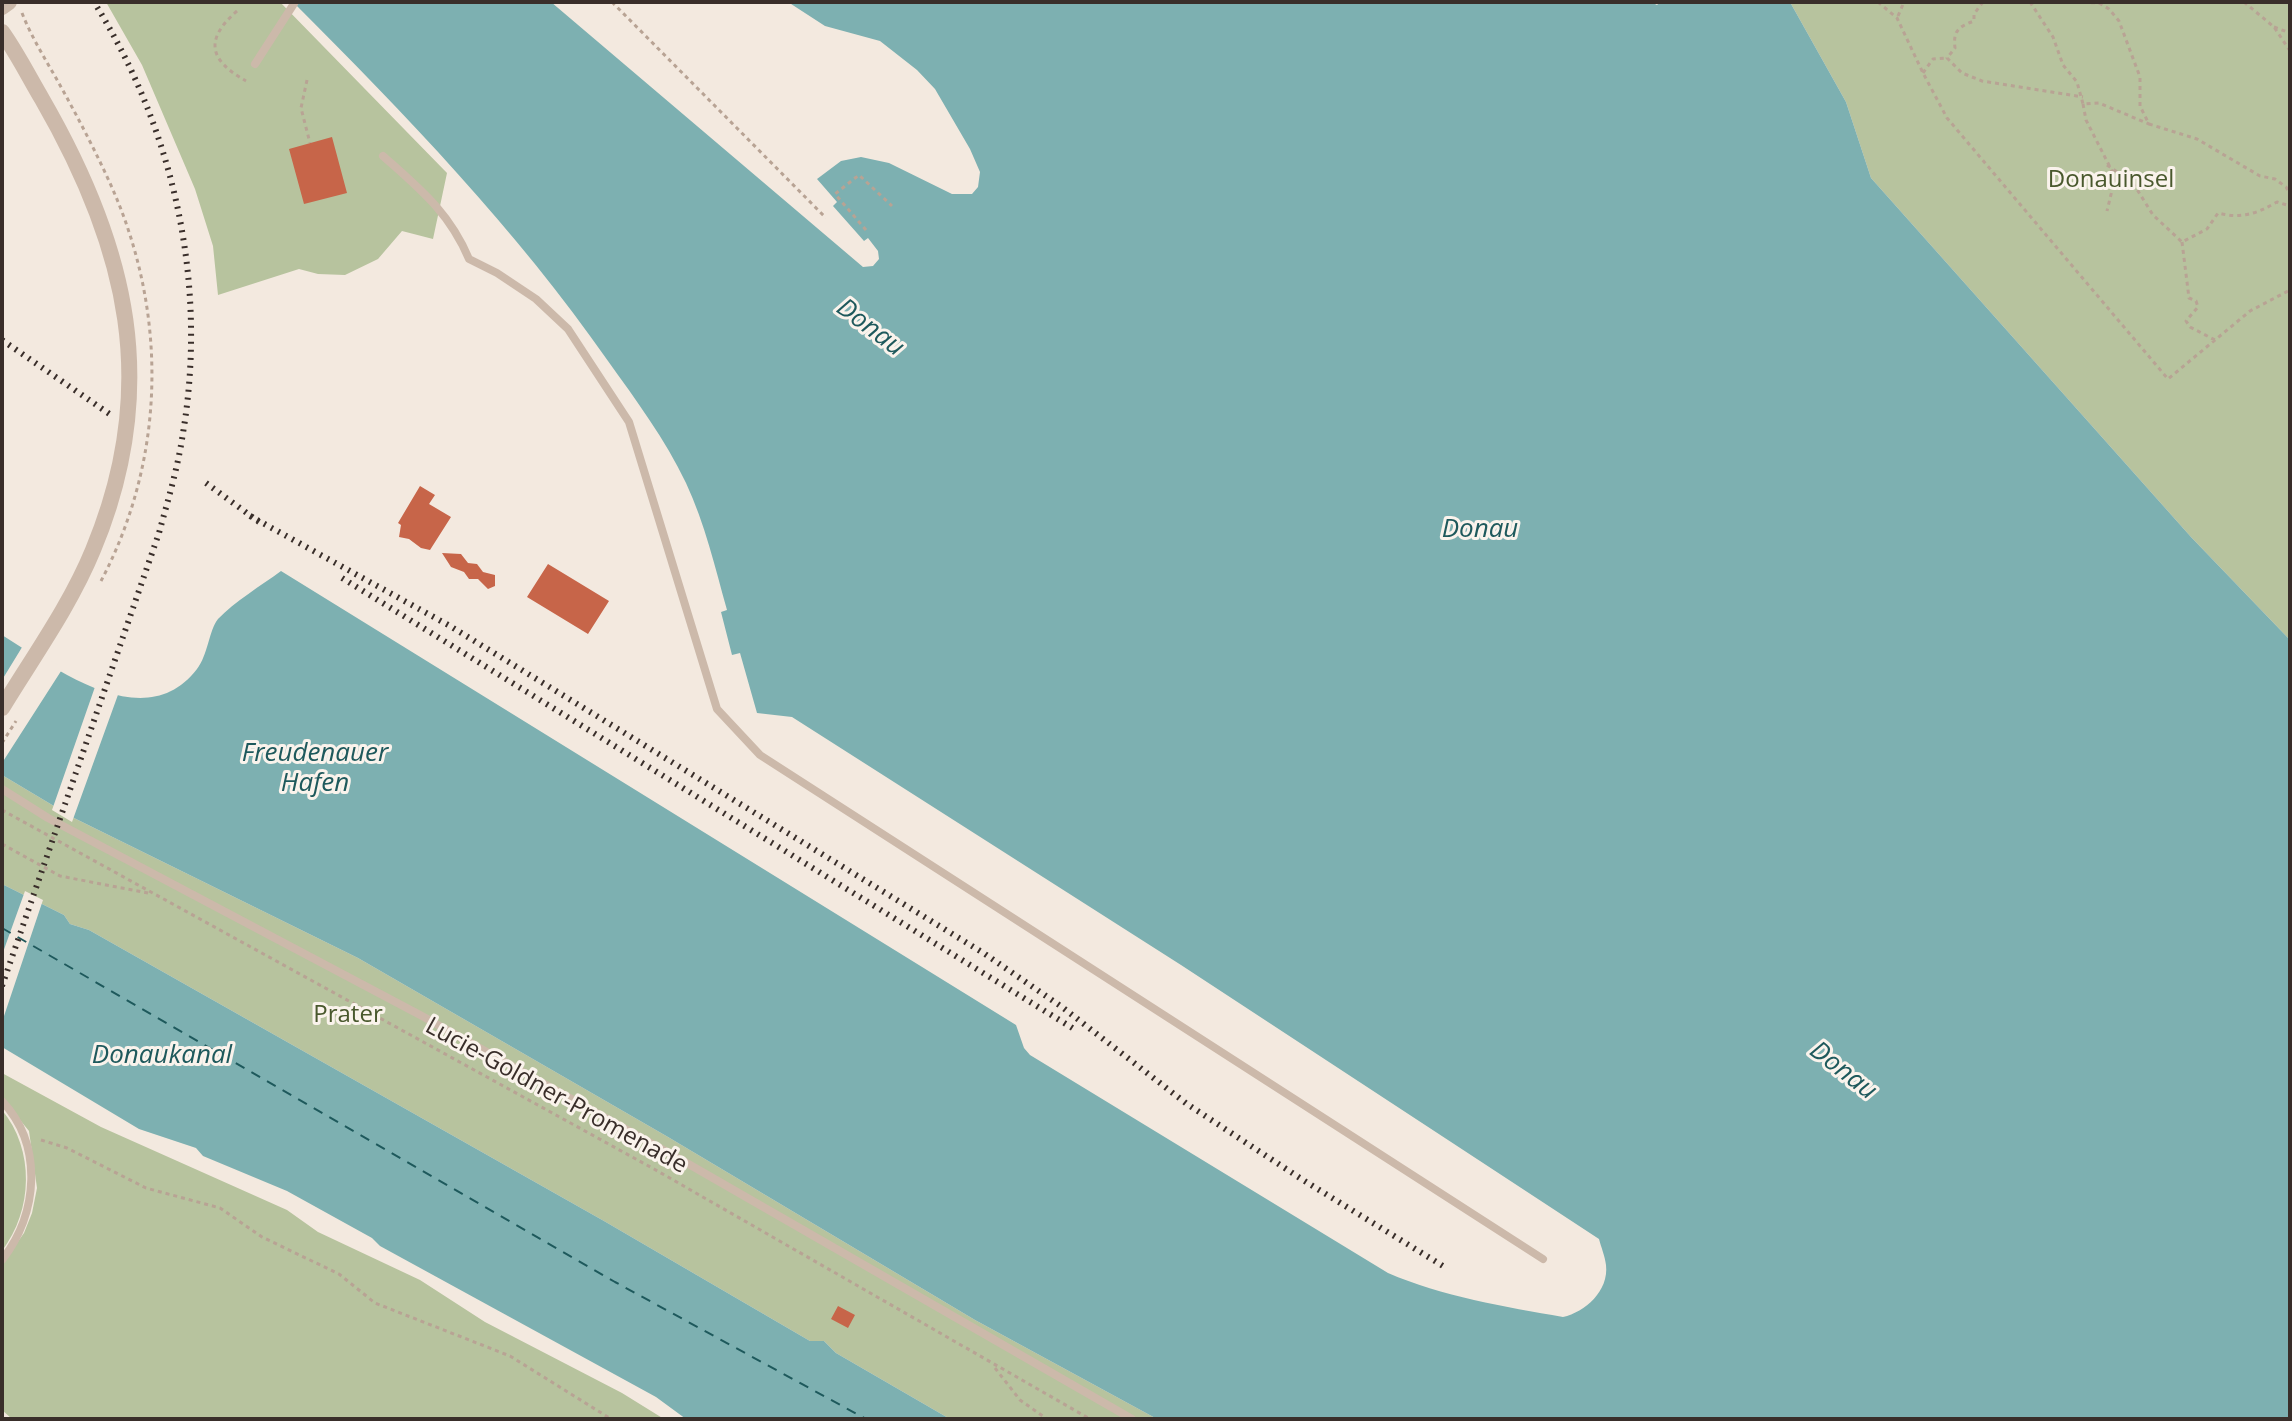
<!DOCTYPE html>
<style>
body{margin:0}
#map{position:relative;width:2292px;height:1421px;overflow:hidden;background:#f3e9df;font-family:"Open Sans",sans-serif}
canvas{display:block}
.frame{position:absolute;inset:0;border:4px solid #392e2a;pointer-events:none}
</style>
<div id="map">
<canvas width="2292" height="1421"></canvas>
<div class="frame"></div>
</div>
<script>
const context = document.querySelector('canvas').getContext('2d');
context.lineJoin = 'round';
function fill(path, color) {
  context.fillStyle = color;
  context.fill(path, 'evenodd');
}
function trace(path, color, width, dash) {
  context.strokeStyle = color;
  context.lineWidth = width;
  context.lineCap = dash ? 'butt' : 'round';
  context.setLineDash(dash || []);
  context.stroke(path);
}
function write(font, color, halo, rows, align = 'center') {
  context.font = font + ' "Open Sans",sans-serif';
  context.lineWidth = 6;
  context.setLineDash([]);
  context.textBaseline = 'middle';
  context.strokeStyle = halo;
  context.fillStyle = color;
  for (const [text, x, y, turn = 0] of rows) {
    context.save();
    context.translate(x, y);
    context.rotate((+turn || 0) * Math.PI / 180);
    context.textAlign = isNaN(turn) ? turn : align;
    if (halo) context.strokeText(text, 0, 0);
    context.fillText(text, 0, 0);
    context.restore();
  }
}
fill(new Path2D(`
 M106,2H280L447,173L433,239L402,231L378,259L345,275L318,274L299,269L218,295L213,246L195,189L142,65Z
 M1790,2H2290V640L2191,537L1871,178L1846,102Z
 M2,775L74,818L358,958L668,1137L975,1320L1157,1419H950L836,1353L824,1341H810L604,1221L89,930L70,924L64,915L2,884Z
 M2,1073L101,1127L287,1210L318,1232L420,1280L485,1322L622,1393L664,1419H12L2,1410V1264L24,1233L32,1213L37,1188L29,1131L2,1098Z
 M2,1110C35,1150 33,1210 2,1251Z`), '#b7c39e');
fill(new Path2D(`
 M293,2H551L863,267L873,266L879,259L878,251L868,238L864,241L833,206L837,202L817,179L841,161L861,157L889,163L952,194H972L978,187L980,172L970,149L935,89L917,70L880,41L825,26L788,2H1651L1657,5L1660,2H1790L1846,102L1871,178L2191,537L2290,640V1419H1157L975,1320L668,1137L358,958L74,818L2,775V635C55,668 145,737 197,669C208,655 209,630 218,619C234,602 262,585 281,571L1016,1025L1024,1048L1030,1055L1388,1273C1441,1296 1506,1307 1563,1317C1585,1312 1609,1291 1606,1265C1605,1256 1601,1247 1599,1239L1181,965L792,717L757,713L740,653L732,655L721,612L727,610C715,567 705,524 686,483C665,439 636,400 608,361C516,229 406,115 293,2Z
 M2,884L64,915L70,924L89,930L604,1221L810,1341H824L836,1353L950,1419H686L656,1397L380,1246L372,1238L287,1191L203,1156L196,1148L139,1129L2,1047Z`), '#7db0b1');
fill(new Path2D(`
 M24,644L63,668L2,763V680Z
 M96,684L119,692L72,822L52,810Z
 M25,891L43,900L2,1022V955Z`), '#f3e9df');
trace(new Path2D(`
 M2,928L615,1282L866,1419`), '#1e595c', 2, [10, 8]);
fill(new Path2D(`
 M332,137L347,193L304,204L289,149Z
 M420,486L435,495L429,504L451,517L430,550L421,548L409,539L399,537L401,525L398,523Z
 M442,553L461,554L468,563L477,564L483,572L495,575V586L488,589L478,579H469L464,572L451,567Z
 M548,564L609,601L588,634L527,597Z
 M838,1306L855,1315L848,1328L831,1319Z`), '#c76549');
trace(new Path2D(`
 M612,2L826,218
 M1878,2L1897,18L1923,73L1947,118L2168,379L2250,311L2290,290
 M1983,2L1974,14V21C1958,27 1953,31 1955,48L1947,58L1962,73L1982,81L2083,97
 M2030,2L2053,37L2063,65L2077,82L2083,104L2099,103L2149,124
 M2067,2L2099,3L2109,9L2119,21L2140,77V106L2149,124L2197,139L2260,176L2275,179L2286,187L2290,194
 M2244,2L2274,27L2290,51
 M237,11C204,40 209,60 246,81
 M22,13C31,36 44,57 56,78C75,112 93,146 109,181C168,309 167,456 101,581
 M1898,16L1904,2
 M2274,27L2290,33
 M1923,73L1933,59L1947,58
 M307,80L301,108L310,143
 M2083,104L2086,120L2112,171L2114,182L2107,211
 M2107,165L2133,183L2153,215L2182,242L2207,229L2218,213C2241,219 2256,214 2277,202L2290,206
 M866,230L835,194L859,175L892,206
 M2182,242L2189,298L2196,301L2198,307L2186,321L2190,327L2215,340
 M2,743L16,721
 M2,810L654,1169L1090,1419
 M2,844L60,876L148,893
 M41,1140L67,1148L146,1188L220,1208L262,1237L339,1274L375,1303L510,1356L611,1419
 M995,1368L1020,1400L1047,1419`), '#b8a394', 3, [4, 4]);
trace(new Path2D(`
 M255,64L295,2
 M383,156C420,189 449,212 469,259L497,273L536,299L568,329L629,422L717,709L760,755L1543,1259
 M2,789L48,818L422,1016L685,1162L1132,1419
 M2,1101C44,1146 38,1214 2,1260`), '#ccb9aa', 8);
trace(new Path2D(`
 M2,7L9,2
 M2,32C17,53 29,77 42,99C128,248 161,387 93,550C70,606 33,657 2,708`), '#ccb9aa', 16);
trace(new Path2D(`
 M2,340L111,415
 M206,483L259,522
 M250,516L450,626L985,954L1062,1007L1187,1104L1303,1180L1443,1266
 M342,578L1074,1029
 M2,986L159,533C168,500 178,467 183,433C208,283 174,130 94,2`), '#392e2a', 6, [2, 6]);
write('24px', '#49582d', '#faf3ec', [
 ["Donauinsel",2111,180],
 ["Prater",348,1015]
]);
write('24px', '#392e2a', '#faf3ec', [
 ["Lucie-Goldner-Promenade",556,1096,29]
]);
write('italic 26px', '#1e595c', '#faf3ec', [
 ["Donau",870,328,37],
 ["Donau",1480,530],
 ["Freudenauer",315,754],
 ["Hafen",315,784],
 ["Donaukanal",162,1056],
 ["Donau",1843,1071,38]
]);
</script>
